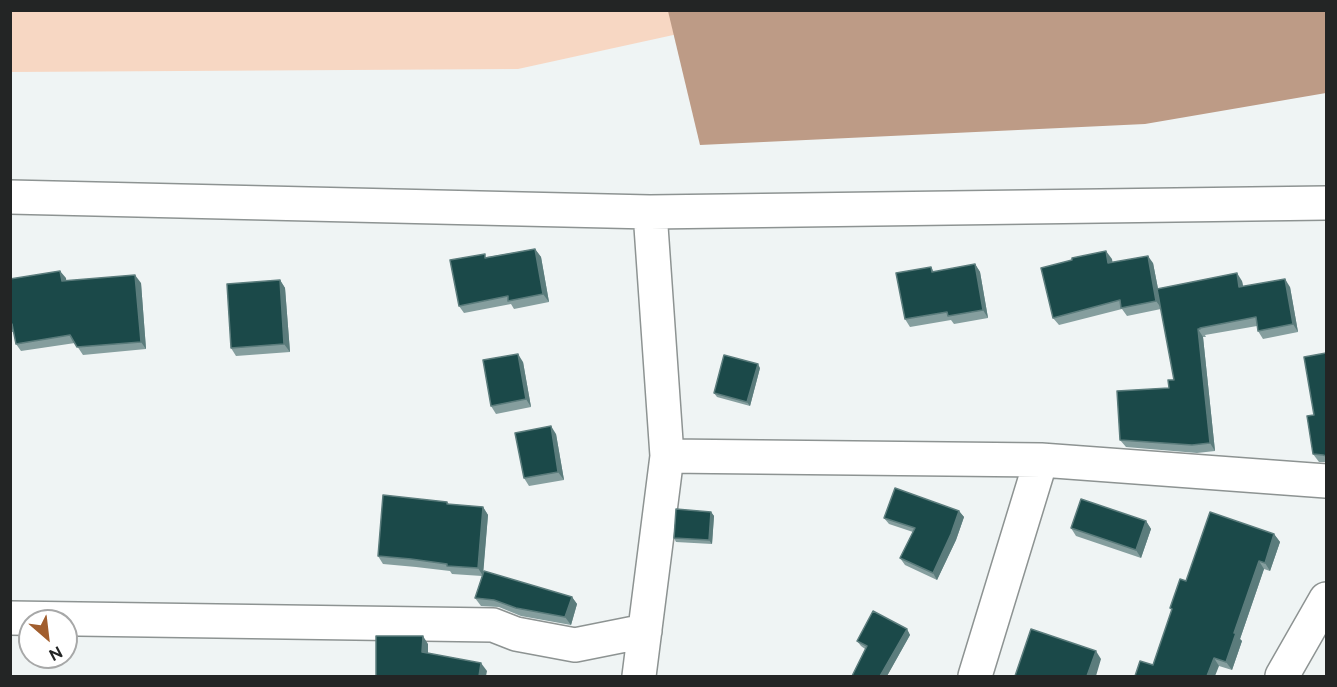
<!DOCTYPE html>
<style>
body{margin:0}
#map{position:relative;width:1337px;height:687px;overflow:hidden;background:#eff4f4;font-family:Raleway,sans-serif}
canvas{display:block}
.frame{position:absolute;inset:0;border:12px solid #232525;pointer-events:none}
.north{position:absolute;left:18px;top:609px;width:60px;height:60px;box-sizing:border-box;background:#fff;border:2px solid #a7a8a8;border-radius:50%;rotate:152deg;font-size:16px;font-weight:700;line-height:24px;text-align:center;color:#232525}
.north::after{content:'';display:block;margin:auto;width:21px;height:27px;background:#a15e2e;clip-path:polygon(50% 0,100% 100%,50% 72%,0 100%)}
</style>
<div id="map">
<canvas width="1337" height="687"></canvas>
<div class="frame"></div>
<div class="north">N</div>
</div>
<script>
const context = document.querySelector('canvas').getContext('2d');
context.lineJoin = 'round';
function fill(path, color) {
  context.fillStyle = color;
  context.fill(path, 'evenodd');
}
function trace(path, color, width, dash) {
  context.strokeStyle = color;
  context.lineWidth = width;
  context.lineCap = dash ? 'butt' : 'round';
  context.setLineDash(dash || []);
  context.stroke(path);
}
fill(new Path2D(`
 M10,11H783L518,69L11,72Z`), '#f7d7c3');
fill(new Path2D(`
 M668,11H1326V93L1145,124L700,145Z`), '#bd9b86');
const minor = new Path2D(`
 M10,197L650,212L1326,203
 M667,456L1041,460L975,676
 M1041,460L1326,481
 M10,618L493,625L516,634L575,645L645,631
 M639,676L667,456L650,212
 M1282,676L1326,599`);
trace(minor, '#8d9392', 36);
trace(minor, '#fff', 33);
fill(new Path2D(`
 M535,249L541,257L549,302L514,309L511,304L464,313L459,306L487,257Z
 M1112,259V262L1153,263L1158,289L1242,281L1243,287H1290L1298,332L1263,339L1258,331L1257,326L1205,335L1206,337H1203L1215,451L1197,453L1126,447L1120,440L1169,388L1174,380L1161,309L1127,316L1122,309L1059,325L1053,318Z
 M975,264L980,272L988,318L954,324L951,320L910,327L905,319L931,267L934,272Z
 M66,278V281L141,283L146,349L83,355L75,343L21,351L16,344L14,332H10V279Z
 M280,280L285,288L290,352L236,356L231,348Z
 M1326,353V462H1319L1313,454Z
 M523,362L531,407L496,414L491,406Z
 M760,368L750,406L717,397L714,393Z
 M556,434L564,480L529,486L524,478Z
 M447,502L449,504L483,507L488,515L483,571L572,597L577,604L571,625L521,616L499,607L481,606L475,598L482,576L452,574L450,571L416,567L383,564L378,556Z
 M959,511L964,517L956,540L937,580L905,565L900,558L913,532L889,524L884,518Z
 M711,512L714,516L712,544L676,542L674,538Z
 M1146,521L1151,529L1141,558L1076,536L1071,528Z
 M1274,534L1280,542L1270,571L1264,569L1240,639L1242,641L1232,670L1219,666L1153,665L1172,610L1170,608L1186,581Z
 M907,629L910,635L887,676H852L865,649L861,646L857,641Z`), '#859e9e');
fill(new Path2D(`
 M535,249L541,257L549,302L543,294Z
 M1106,251L1112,259L1114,271L1108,263Z
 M1148,256L1153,263L1162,309L1156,301Z
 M975,264L980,272L988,318L983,310Z
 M60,271L66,278L67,289L62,281Z
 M1237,273L1242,281L1245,295L1239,287Z
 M135,275L141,283L146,349L141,342Z
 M1285,279L1290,287L1298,332L1293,324Z
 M280,280L285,288L290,352L284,344Z
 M1198,329L1203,337L1215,451L1210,443Z
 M518,354L523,362L531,407L526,399Z
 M758,364L760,368L750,406L747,402Z
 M551,426L556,434L564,480L558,472Z
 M483,507L488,515L483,576L478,568Z
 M959,511L964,517L956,540L937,580L933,573Z
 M711,512L714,516L712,544L709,540Z
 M1146,521L1151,529L1141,558L1136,550Z
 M1274,534L1280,542L1270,571L1265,563Z
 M1259,561L1264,569L1240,639L1242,641L1232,670L1226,662L1234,633Z
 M572,597L577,604L571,625L565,617Z
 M907,629L910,635L887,676H880Z
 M423,636L428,644V660L422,652Z
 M1096,651L1101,659L1096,676H1087Z
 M1214,658L1219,666L1215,676H1207Z
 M481,663L487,671L486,676H479Z`), '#5b7c7c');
const building = new Path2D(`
 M535,249L543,294L508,301V296L459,306L450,260L485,254V258Z
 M1106,251L1108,263L1148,256L1156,301L1121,308L1120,300L1053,318L1041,268L1072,260V258Z
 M975,264L983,310L948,316L947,312L905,319L896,273L931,267L932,272Z
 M60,271L62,281L135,275L141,342L77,347L70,335L16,344L12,324H10V279Z
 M1237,273L1239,287L1285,279L1293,324L1258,331L1256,317L1200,328V329H1198L1210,443L1192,445L1120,440L1117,391L1169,388L1168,380H1174L1157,289Z
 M280,280L284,344L231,348L227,284Z
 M1326,353V456L1323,455L1313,454L1307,416L1314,415L1304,357Z
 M518,354L526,399L491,406L483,360Z
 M724,355L758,364L747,402L714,393Z
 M551,426L558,472L524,478L515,433Z
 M895,488L959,511L951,534L933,573L900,558L915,528L884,518Z
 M383,495L447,502V504L483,507L478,568L447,566V564L411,559L378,556Z
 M1081,499L1146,521L1136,550L1071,528Z
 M676,509L711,512L709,540L674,538Z
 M1210,512L1274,534L1265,563L1259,561L1234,633H1236L1226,662L1214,658L1207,676H1135L1140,661L1153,665L1172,609L1170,608L1180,579L1186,581Z
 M484,571L572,597L565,617L516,608L494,600L475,598Z
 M873,611L907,629L880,676H852L867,646L857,641Z
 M1031,629L1096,651L1087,676H1015Z
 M376,636H423L422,652L481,663L479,676H376Z`);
fill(building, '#1b4949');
trace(building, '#5b7c7c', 1.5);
</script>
